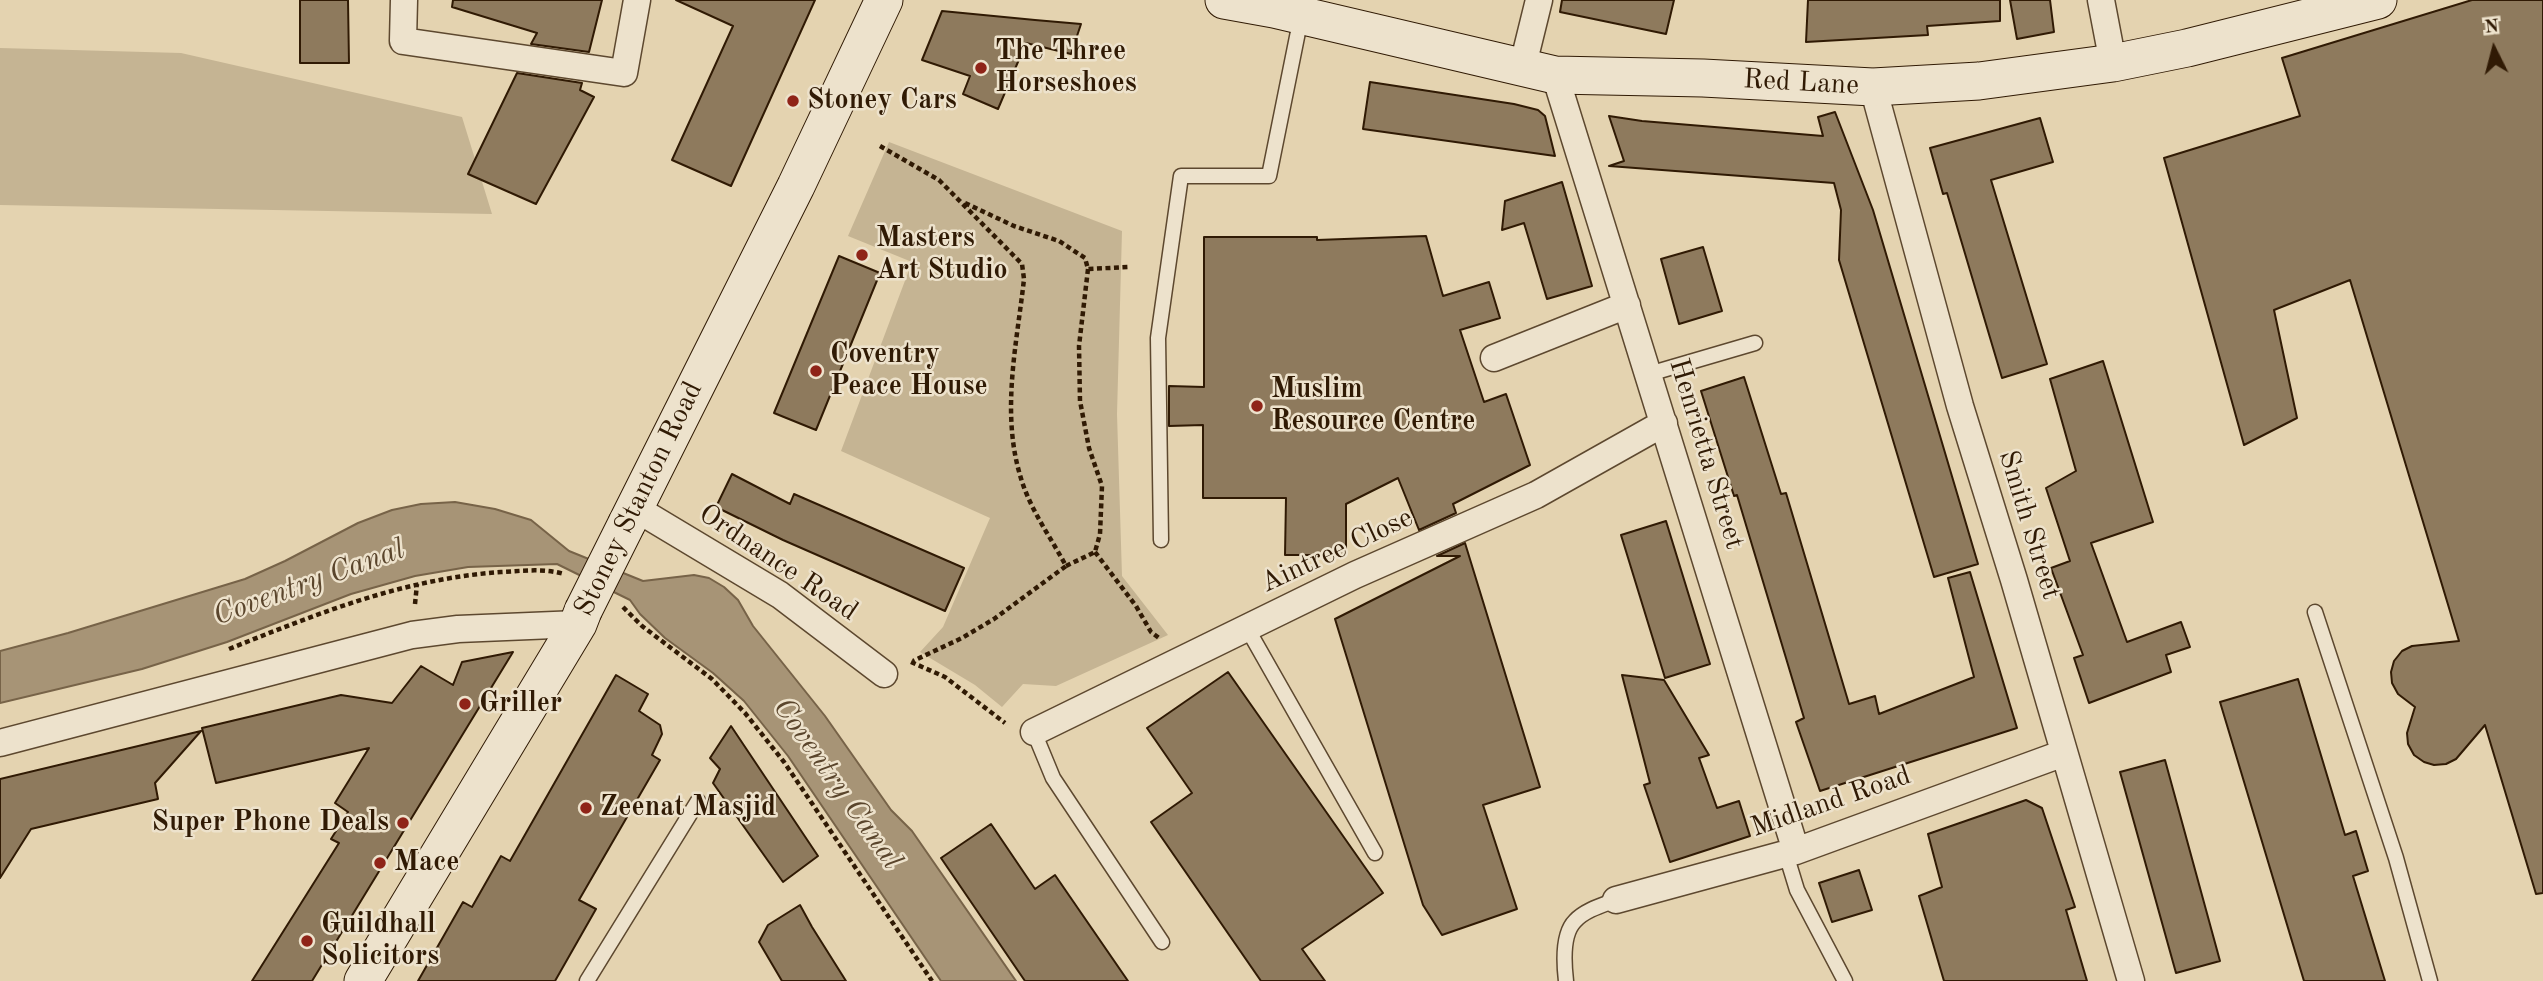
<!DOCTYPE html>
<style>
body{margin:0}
#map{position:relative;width:2543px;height:981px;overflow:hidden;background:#e4d3b0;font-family:"Old Standard TT",serif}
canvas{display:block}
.north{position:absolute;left:2459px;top:14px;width:70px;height:70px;-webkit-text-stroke:5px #ede2cc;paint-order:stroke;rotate:354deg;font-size:19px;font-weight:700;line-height:28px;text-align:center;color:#301a04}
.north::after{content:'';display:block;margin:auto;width:24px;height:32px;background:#301a04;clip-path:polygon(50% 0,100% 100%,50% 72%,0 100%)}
</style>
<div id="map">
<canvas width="2543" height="981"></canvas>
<div class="north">N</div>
</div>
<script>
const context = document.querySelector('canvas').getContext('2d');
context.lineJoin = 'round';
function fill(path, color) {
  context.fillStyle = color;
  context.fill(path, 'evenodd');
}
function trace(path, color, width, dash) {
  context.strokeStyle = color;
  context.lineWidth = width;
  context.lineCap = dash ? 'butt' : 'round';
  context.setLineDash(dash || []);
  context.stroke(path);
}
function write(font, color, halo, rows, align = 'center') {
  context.font = font + ' "Old Standard TT",serif';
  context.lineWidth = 5;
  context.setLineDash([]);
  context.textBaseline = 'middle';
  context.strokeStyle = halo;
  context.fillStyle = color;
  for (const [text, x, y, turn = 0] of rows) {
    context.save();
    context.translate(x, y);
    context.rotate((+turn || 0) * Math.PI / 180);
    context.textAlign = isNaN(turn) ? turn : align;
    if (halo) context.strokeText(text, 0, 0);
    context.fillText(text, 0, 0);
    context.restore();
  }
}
fill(new Path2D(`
 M0,48L181,53L462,117L492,214L0,205Z
 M889,142L1122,231L1117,414L1122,576L1168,635L1056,686L1023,684L1002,707L975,685L920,652L943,627L990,518L841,451L912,262L848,236Z`), '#c5b493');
const water = new Path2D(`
 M455,502L495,509L531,520L569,551L643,581L694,575L709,578L724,587L738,600L753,626L825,716L891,810L912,831L1016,981H941L788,756L744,701L713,673L665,638L640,614L630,600L557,564L468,567L415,576L351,594L227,642L142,669L0,703V651L68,633L245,579L285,561L358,523L392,510L421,504Z`);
fill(water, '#a79476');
trace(water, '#776348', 2);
const building = new Path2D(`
 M300,0H348L349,63H300Z
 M453,0H602L589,52L531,44L537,33L452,7Z
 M676,0H815L731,186L672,160L733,26Z
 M1562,0H1674L1666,34L1560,12Z
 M1808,0H2000V21L1927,26L1928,35L1806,42Z
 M2010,0H2050L2054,32L2017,39Z
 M2472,0H2543V893L2536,894L2485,725L2456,759L2446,764L2434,765L2424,762L2414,755L2408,744L2407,733L2415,707L2398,694L2392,683L2391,672L2394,661L2402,651L2412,646L2459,641L2350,280L2274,310L2297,418L2244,445L2164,158L2300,116L2282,58Z
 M942,11L1035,20L1081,24L1071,54L1026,43L998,109L963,94L970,76L922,60Z
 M517,73L582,83L580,90L594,97L536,204L468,174Z
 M1370,82L1514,104L1538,110L1545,116L1555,156L1363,129Z
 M1835,112L1873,210L1978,564L1934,577L1839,260L1841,210L1834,183L1609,166L1624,161L1609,116L1642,121L1823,136L1818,117Z
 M2040,118L2053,162L1991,180L2047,364L2002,378L1947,193L1943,194L1930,148Z
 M1562,182L1592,286L1547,299L1524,223L1502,230L1505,201Z
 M1426,236L1443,296L1489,282L1500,318L1460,330L1484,402L1506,394L1530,465L1453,504L1456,513L1419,530L1398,478L1346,504V555H1285L1286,498H1203V425L1169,426V386L1204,387V237H1317V240Z
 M1703,247L1722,311L1679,324L1661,259Z
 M839,256L880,273L816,430L774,413Z
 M2103,361L2153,522L2091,543L2127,642L2181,622L2190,647L2166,655L2171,672L2089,703L2074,658L2083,655L2051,568L2070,561L2046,488L2076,471L2050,379Z
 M1744,377L1781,494L1786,493L1849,704L1875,696L1879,714L1974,677L1948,578L1970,572L2017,728L1820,791L1796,722L1804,718L1737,495L1734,496L1701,391Z
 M732,474L790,504L794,494L964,568L945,611L783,540L716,507Z
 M1666,521L1710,664L1665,678L1621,535Z
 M1465,543L1540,787L1483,805L1517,909L1442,935L1423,905L1335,619L1460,556H1437Z
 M513,652L312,981H252L339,843L331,839L348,812L335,803L369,748L216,783L202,728L341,695L392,703L421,666L453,685L462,662Z
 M1228,672L1383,893L1302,949L1325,981H1261L1151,822L1192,793L1147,728Z
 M616,675L648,694L639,711L660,725L662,734L652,755L660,760L579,900L596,909L555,981H418L463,902L472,907L501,856L510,861Z
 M1622,675L1664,680L1709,755L1699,758L1717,808L1739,801L1750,836L1670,862L1644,785L1650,783Z
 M2298,679L2345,835L2356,831L2368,871L2353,876L2385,981H2304L2220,702Z
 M731,726L818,856L783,882L713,783L720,769L710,758Z
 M201,731L155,783L158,799L31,829L0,878V779Z
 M2165,760L2220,961L2176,973L2120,772Z
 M2026,800L2042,808L2075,907L2066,910L2087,981H1944L1919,896L1942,887L1928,834Z
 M991,824L1035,889L1055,875L1128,981H1025L941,858Z
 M1859,870L1872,910L1832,922L1819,883Z
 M800,905L812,927L846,981H782L759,942L768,925Z`);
fill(building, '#8e7a5d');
trace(building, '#301a04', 2);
const lane = new Path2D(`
 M1649,374L1755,343
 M1161,540L1158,338L1181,176H1269L1301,17
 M2315,612L2396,858L2430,981
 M1247,628L1375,853
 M1034,732L1053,778L1162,942
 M1786,854L1797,890L1845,981
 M587,981L698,801
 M1566,981C1564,964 1562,934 1575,921C1585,910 1603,905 1616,900`);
const street = new Path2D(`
 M404,0L403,41L624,73L637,0
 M2101,0L2113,63
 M1522,69L1539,0
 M1555,75L1796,851
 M1873,87L1960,406L2014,580L2131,981
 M1494,358L1627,305
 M635,508L780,595L884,674
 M1034,732L1355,575L1536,495L1664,423
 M0,743L412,635L458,629L578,624
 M1616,900L1796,851L2064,753`);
const secondary = new Path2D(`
 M1224,0L1274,9L1555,75L1703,78L1873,87L1979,81L2113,63L2187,48L2378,0
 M627,523L796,186L884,0
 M363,981L578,624L583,611`);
trace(lane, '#5d482f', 17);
trace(street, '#5d482f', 29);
trace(secondary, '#301a04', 39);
trace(new Path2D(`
 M880,146L939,180L1022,264L1024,279C1017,343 1001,411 1020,475C1029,508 1050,536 1066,566L994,619L962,638L913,661
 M965,203L1014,226L1059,241L1085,258L1088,269L1128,267
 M1095,552L1136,606L1151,632L1159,638
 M1066,566L1095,552L1100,534L1102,486L1089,448L1080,401L1079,346L1088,269
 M415,604L417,584
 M623,607L642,626L712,679L745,713L784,762L932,981
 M229,649C319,613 403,579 501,572C522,571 543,568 564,574
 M911,662L945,677L1005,723`), '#301a04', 4.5, [5, 3.5]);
trace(lane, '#ede2cc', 14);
trace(street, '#ede2cc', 26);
trace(secondary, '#ede2cc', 37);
const secondaryBridge = new Path2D(`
 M583,611L627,523`);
trace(secondaryBridge, '#301a04', 39, []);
trace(secondaryBridge, '#ede2cc', 37);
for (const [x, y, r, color] of [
 [981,68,7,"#8f2418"],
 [793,101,7,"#8f2418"],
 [862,255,7,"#8f2418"],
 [816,371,7,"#8f2418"],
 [1257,406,7,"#8f2418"],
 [465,704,7,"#8f2418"],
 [586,808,7,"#8f2418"],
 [403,823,7,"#8f2418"],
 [380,863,7,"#8f2418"],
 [307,941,7,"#8f2418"]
]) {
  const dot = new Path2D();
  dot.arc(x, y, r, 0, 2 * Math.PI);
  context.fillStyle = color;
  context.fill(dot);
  trace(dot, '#ede2cc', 2.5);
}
write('bold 28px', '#301a04', '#ede2cc', [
 ["The Three",995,52],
 ["Horseshoes",995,84],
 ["Stoney Cars",807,101],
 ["Masters",876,239],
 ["Art Studio",876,271],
 ["Coventry",830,355],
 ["Peace House",830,387],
 ["Muslim",1271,390],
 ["Resource Centre",1271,422],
 ["Griller",479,704],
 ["Zeenat Masjid",600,808],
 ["Super Phone Deals",389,823,"right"],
 ["Mace",394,863],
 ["Guildhall",321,925],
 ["Solicitors",321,957]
], 'left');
write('28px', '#301a04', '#ede2cc', [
 ["Red Lane",1801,83,3],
 ["Henrietta Street",1706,454,73],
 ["Stoney Stanton Road",639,499,-64],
 ["Smith Street",2029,525,73],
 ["Aintree Close",1337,551,-25],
 ["Ordnance Road",778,563,34],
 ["Midland Road",1831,802,-19]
]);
write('italic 30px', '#5a452c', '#ede2cc', [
 ["Coventry Canal",309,583,-20],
 ["Coventry Canal",837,784,55]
]);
</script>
